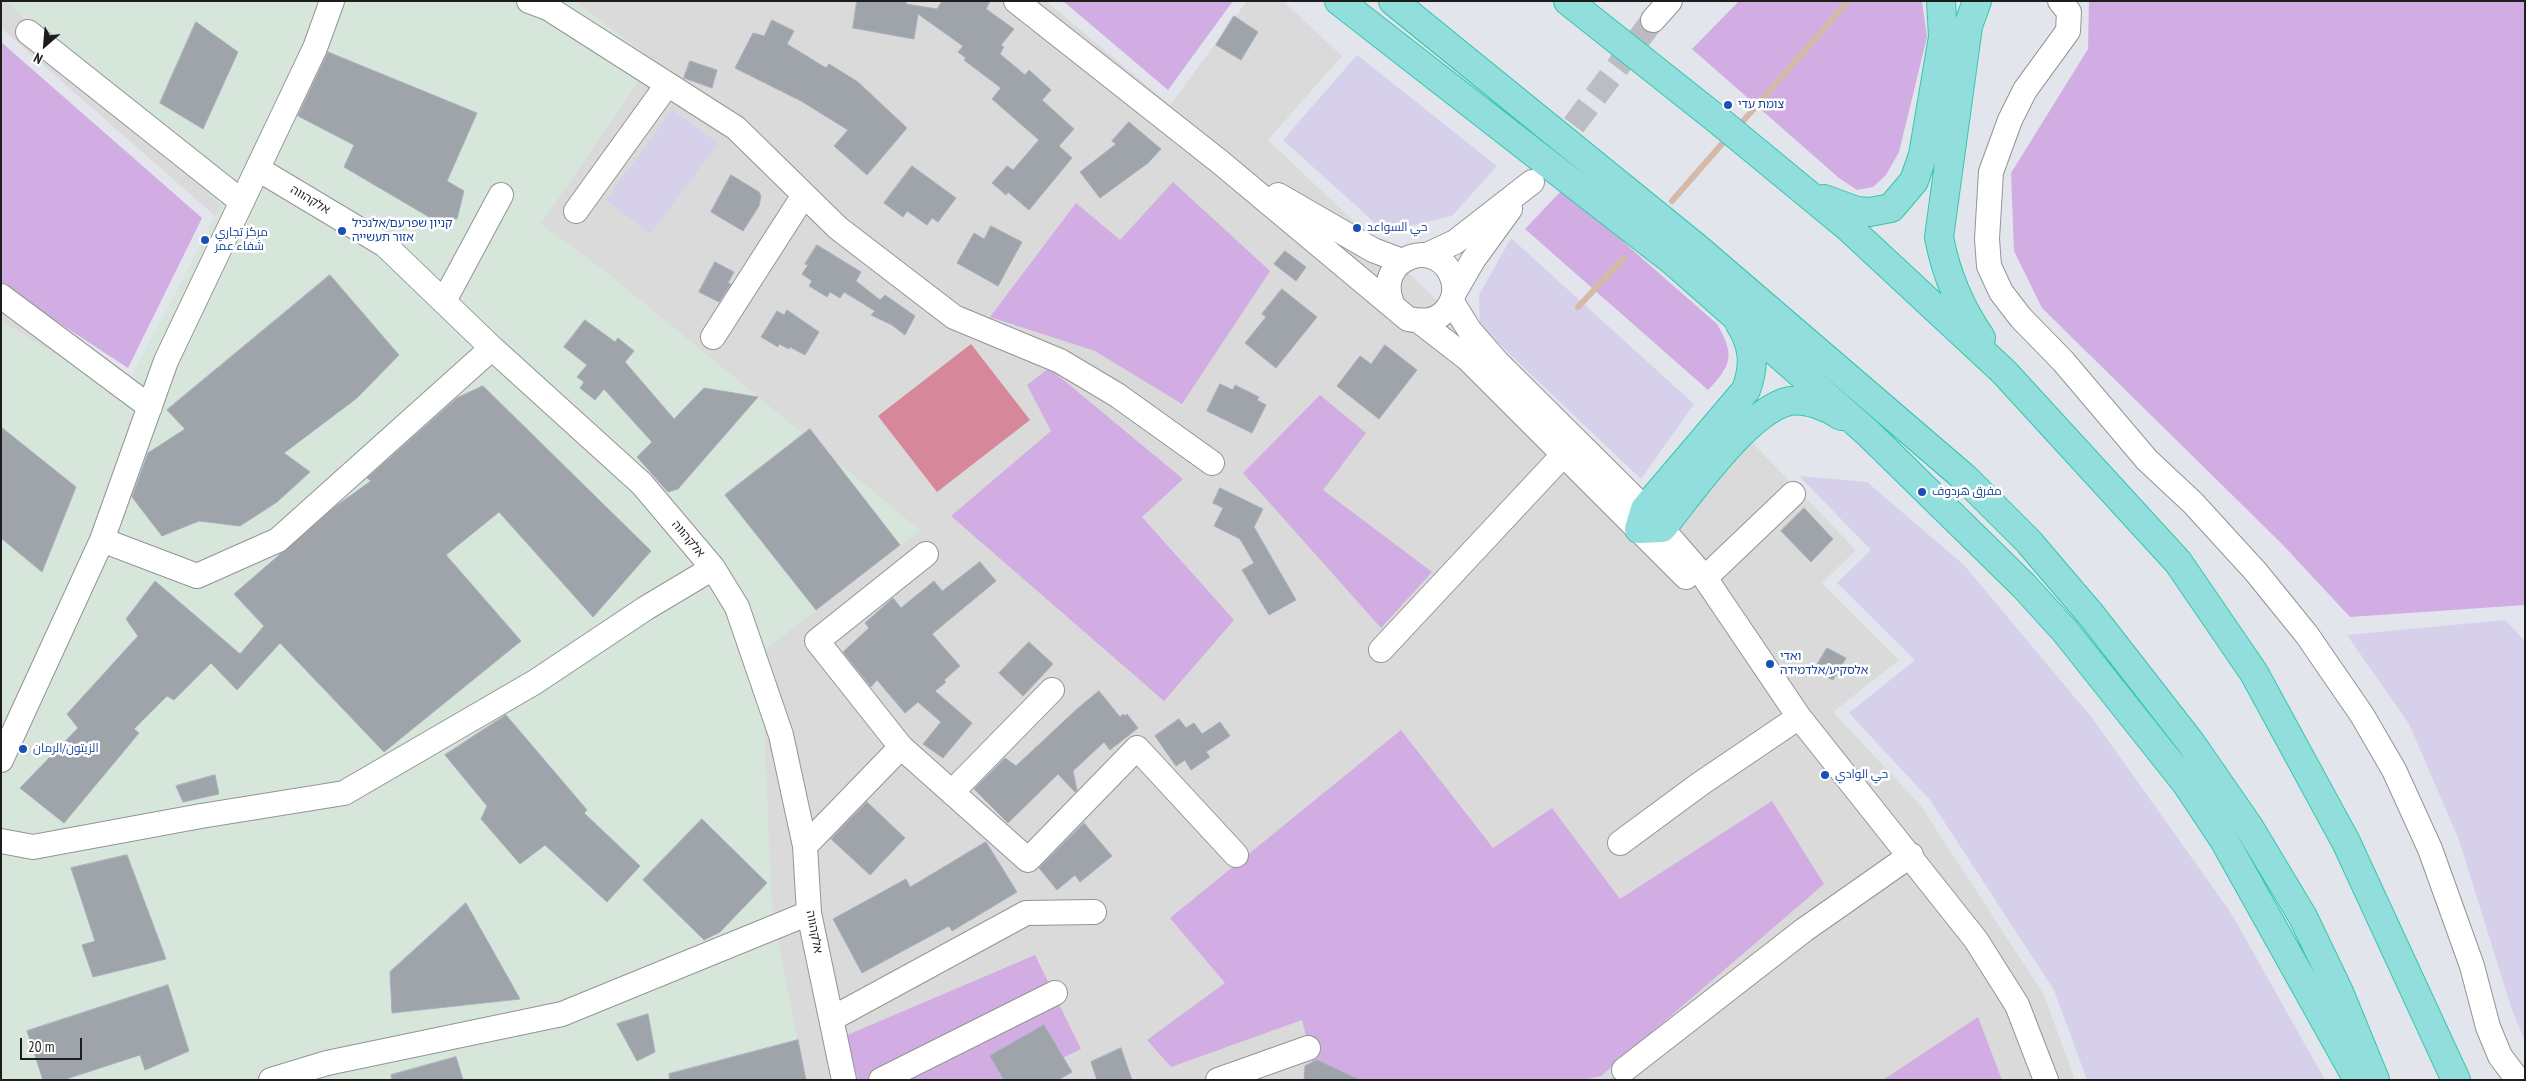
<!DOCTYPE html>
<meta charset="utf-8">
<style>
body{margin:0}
#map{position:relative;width:2526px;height:1081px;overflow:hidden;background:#e3e5ed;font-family:"PT Sans Narrow",sans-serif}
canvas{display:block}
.frame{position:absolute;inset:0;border:2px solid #1d1d1d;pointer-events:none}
.north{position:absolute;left:20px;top:20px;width:50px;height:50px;-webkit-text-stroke:4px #fff;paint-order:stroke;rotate:207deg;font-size:14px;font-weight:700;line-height:20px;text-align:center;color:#1d1d1d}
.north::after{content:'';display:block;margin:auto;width:18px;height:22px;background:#1d1d1d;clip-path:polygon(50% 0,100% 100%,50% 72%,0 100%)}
.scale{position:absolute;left:20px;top:1038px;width:62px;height:22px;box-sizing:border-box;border:2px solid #1d1d1d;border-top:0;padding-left:6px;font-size:15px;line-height:18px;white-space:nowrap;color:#1d1d1d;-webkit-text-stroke:4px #fff;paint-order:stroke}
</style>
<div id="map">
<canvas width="2526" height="1081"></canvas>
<div class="frame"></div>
<div class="north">N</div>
<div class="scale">20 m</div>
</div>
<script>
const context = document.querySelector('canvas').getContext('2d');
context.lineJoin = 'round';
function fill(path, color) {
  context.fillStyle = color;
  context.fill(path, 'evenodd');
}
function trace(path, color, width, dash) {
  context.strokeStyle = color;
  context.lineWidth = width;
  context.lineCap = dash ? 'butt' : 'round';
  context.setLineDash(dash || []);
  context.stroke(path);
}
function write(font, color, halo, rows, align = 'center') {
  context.font = font + ' "PT Sans Narrow",Cairo,"Noto Sans Hebrew",sans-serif';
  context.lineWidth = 5;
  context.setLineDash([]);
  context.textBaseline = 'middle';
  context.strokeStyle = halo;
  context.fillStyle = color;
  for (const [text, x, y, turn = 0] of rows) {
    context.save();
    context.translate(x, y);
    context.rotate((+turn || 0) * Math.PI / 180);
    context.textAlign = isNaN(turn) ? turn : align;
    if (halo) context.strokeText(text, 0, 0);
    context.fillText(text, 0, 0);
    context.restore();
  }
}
fill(new Path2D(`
 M1,1H1046L1170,105L1247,1H1283L1342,56L1268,140L1642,494L1716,405L1856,550L1822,583L1899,660L1833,712L1921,806L2044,995L2075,1080H1V298L133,383L215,216L1,28Z`), '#dadadb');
fill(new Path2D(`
 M6,1H575L653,60L541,224L605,271L920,530L761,653L772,908L805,1080H1V321L122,395L221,205Z`), '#d6e6db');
fill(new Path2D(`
 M1357,55L1497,166L1452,216L1385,232L1283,140Z
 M672,110L718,143L651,234L606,200Z
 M1511,238L1694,404L1641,479L1480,326L1479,295Z
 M1799,476L1867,482L1964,565L2092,718L2231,913L2325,1080H2087L2054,990L1930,800L1849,713L1915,660L1837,583L1871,550Z
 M2505,620L2525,641V1041L2512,1010L2459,840L2409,724L2347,635Z`), '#d6d0ea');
fill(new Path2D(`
 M1063,1H1233L1168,90Z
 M1739,1H1922L1927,37L1899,152L1886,175L1873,187L1857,190L1839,178L1692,49Z
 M2089,1H2525V605L2350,617L2282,544L2042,308L2014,251L2011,173L2088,49Z
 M1,42L202,218L128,368L1,285Z
 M1173,182L1270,271L1182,404L1095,351L990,317L1076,203L1120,240Z
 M1563,189L1717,324C1735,355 1732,365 1708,390L1525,229Z
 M1049,368L1183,479L1142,517L1234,620L1164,701L951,516L1051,431L1027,385Z
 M1320,395L1366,433L1323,490L1432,572L1381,628L1243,473Z
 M1401,730L1493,848L1552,808L1620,899L1772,801L1824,884L1601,1076L1582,1080H1317L1302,1020L1171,1067L1147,1040L1225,983L1170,918Z
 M1035,955L1081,1049L1050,1064L1055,1080H858L845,1036Z
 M1978,1017L2002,1080H1883Z`), '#d1ade3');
fill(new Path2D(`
 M971,344L1030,420L937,492L878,416Z`), '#d6889a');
trace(new Path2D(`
 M1737,128L1848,1
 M1672,201L1728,137
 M1578,307L1624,258`), '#d7b9a7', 6);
const building = new Path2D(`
 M857,1H906V4L937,9L942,1H990L986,9L1014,29L1001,45L1004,47L1000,54L1025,75L1029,70L1051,90L1042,100L1074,129L1059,146L1072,158L1029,210L1008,192L1006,195L992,183L1007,166L1013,170L1039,140L992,99L1001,88L964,60L966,58L958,52L963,46L918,14L914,39L853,28Z
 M1234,16L1258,32L1241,60L1216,45Z
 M772,20L794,31L787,44L826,68L829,64L858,82L907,128L867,175L834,146L848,130L801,101L735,68L753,33L764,36Z
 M196,22L238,52L203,129L160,103Z
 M328,52L477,113L447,181L464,191L457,219L429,217L344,167L354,145L298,116Z
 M690,61L717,70L712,88L684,78Z
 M1129,122L1161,149L1148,163L1100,198L1080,172L1116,144L1112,141Z
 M912,166L956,198L938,222L932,218L927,225L907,211L903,217L884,203Z
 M731,175L759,192L761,196L759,206L743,231L711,212Z
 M991,226L1022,242L998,286L957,263L974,233L984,239Z
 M817,245L861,272L856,281L880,300L885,295L915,316L905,335L892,325L871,315L875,311L844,292L840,298L830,292L827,297L809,286L812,281L802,274L808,265L805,264Z
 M1285,251L1306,267L1296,281L1274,264Z
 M715,262L734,272L728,283L731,284L719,302L699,292Z
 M330,275L399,355L357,398L284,453L310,472L277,502L240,526L199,521L162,536L132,497L148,453L185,429L167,410Z
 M1282,289L1317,317L1276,368L1245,343L1266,317L1262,314Z
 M787,310L819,332L805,355L790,347L789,349L779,344L778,347L761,337L777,311L784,315Z
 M585,320L615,342L618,338L634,351L625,362L674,419L704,388L758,397L678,489L668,492L637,457L652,442L604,389L595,400L580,388L584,382L577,377L587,365L564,347Z
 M1385,345L1417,370L1379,419L1337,386L1360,356L1371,364Z
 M1220,384L1233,390L1235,385L1259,397L1257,400L1266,405L1252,433L1207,411Z
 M483,386L651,551L593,617L499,512L446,555L521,641L384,752L280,643L237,690L211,663L174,700L167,696L134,729L139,733L64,823L20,788L78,728L67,714L138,636L126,619L155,581L240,654L264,626L234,594L336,506L371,481L367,478L457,398Z
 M1,427L76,487L42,572L1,538Z
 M810,429L900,545L816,610L725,495Z
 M1220,488L1263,509L1254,527L1296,600L1269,615L1242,570L1254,563L1240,539L1214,526L1223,508L1213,503Z
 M1804,508L1833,539L1811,562L1781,531Z
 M980,562L996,581L932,634L960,666L944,680L946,682L935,691L972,723L943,758L923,744L941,722L918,702L905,713L877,680L871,687L843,652L869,628L865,623L893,598L901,608L934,581L942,591Z
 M1029,642L1053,664L1023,696L999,673Z
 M1827,648L1846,658L1833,680L1814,670Z
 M1099,691L1120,717L1123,714L1125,716L1127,714L1138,728L1110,750L1104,742L1073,771L1077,790L1075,792L1058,774L1008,823L974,789L1005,758L1016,766L1077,709Z
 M506,715L587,810L584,813L640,866L607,902L545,845L520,864L481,819L487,806L445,755Z
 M1179,719L1186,728L1194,723L1202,734L1220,722L1230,736L1206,752L1210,757L1191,770L1185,760L1176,766L1155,736Z
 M215,775L219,794L183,802L176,786Z
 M867,802L905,838L870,875L831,839Z
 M702,819L767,883L720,932L704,940L643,880Z
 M1084,823L1112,856L1080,882L1075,875L1057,890L1039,868Z
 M986,842L1017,892L952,931L949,926L862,973L833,919L906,879L910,887Z
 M127,855L166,959L93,977L82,945L95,941L71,868Z
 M466,903L520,999L392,1013L390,972Z
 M168,985L189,1051L145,1070L140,1055L63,1080H43L27,1031Z
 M648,1014L655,1052L637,1061L617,1024Z
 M1044,1025L1072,1072L1058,1080H1004L990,1056Z
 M798,1040L806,1080H670L669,1074Z
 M1121,1048L1132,1080H1097L1091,1062Z
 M456,1057L463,1080H392L391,1075Z
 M1317,1060L1360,1080H1304L1305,1066Z`);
fill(building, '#9fa4ab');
trace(building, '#a7b0bd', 1);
trace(new Path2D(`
 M1552,154L1653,20`), '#bbbdc3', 24, [24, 12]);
const minor = new Path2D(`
 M529,1L548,8L736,128L838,228L954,317L1060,361L1117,395L1212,463
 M1016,1L1220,162L1408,319C1423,322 1437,322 1447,309C1453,301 1456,290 1453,280C1440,235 1373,256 1392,304
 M2060,1L2069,12L2068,31L2025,90L2010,120L1991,172L1987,239L1989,266L2001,292L2021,318L2063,361L2147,460L2193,503L2256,572L2307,635L2362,715L2394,770L2430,849L2472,966L2488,1027L2500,1056L2518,1080
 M1653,20L1670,1
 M28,32L242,202
 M258,169L385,245L492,348L642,484L713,568L737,607L781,735L805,846L809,913L844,1080
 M1278,195L1373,250L1402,261
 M576,211L667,85
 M1427,255L1455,242L1532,182
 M1454,293L1473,260L1510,209
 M1,296L150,407
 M444,301L501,195
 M1452,302L1470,331L1497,362L1645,509L1705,578L1799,717L1976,940L2017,1005L2046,1080
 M1419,321L1468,359L1686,577
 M713,337L804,195
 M102,540L197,576L278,540L492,348
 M926,554L817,641L901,747L1028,860L1137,748L1236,855
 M1705,578L1793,494
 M1381,650L1564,454
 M1,760L102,540L166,361L315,48L332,1
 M952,792L1052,690
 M1,841L33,847L201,816L344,793L535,682L646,608L713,568
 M1620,843L1700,784L1799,717
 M805,846L901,747
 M833,1018L1026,913L1094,912
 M1624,1070L1804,930L1911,855
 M271,1080L327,1063L562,1014L809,913
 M881,1080L1055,993
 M1218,1080L1308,1048`);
const highway = new Path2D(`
 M1339,1L1674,262L1868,433L2024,586L2065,631L2186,783L2224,840L2358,1080
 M1393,1L1697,248L1966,479L2029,542L2092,616L2191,743L2249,827L2303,917L2339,992L2375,1080
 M1568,1L1718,120L1849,228L2004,372L2178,562L2254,673L2346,842L2456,1080
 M1977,1L1968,26L1939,237C1946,275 1959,306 1981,338
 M1824,199L1857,211L1870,212L1891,208L1914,181L1923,155L1943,37L1941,1
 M1740,324C1754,347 1755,365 1746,390L1645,509L1639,529L1662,528C1689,495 1748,409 1790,401C1806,398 1828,407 1841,416`);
trace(minor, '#949494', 26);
trace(highway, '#33c8ac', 30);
trace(minor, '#fff', 24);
trace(highway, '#91dedc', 28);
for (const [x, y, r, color] of [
 [1728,105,5,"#1a4fb4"],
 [1357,228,5,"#1a4fb4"],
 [342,231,5,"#1a4fb4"],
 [205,240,5,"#1a4fb4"],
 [1922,492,5,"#1a4fb4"],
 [1770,664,5,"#1a4fb4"],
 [23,749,5,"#1a4fb4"],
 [1825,775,5,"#1a4fb4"]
]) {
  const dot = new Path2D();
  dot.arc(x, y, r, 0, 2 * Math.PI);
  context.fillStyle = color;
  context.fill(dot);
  trace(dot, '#fff', 2);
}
write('12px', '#164399', '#fff', [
 ["צומת עדי",1738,105],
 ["קניון שפרעם/אלנכיל",352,224],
 ["אזור תעשייה",352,238],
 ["حي السواعد",1367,228],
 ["مركز تجاري",215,233],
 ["شفاء عمر",215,247],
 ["مفرق هَردوف",1932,492],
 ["ואדי",1780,657],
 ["אלסקיע/אלדמידה",1780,671],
 ["الزيتون/الرمان",33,749],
 ["حي الوادي",1835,775]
], 'left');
write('12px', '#1d1d1d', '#fff', [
 ["אלקהווה",310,200,31],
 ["אלקהווה",688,539,50],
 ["אלקהווה",814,932,79]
]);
</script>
